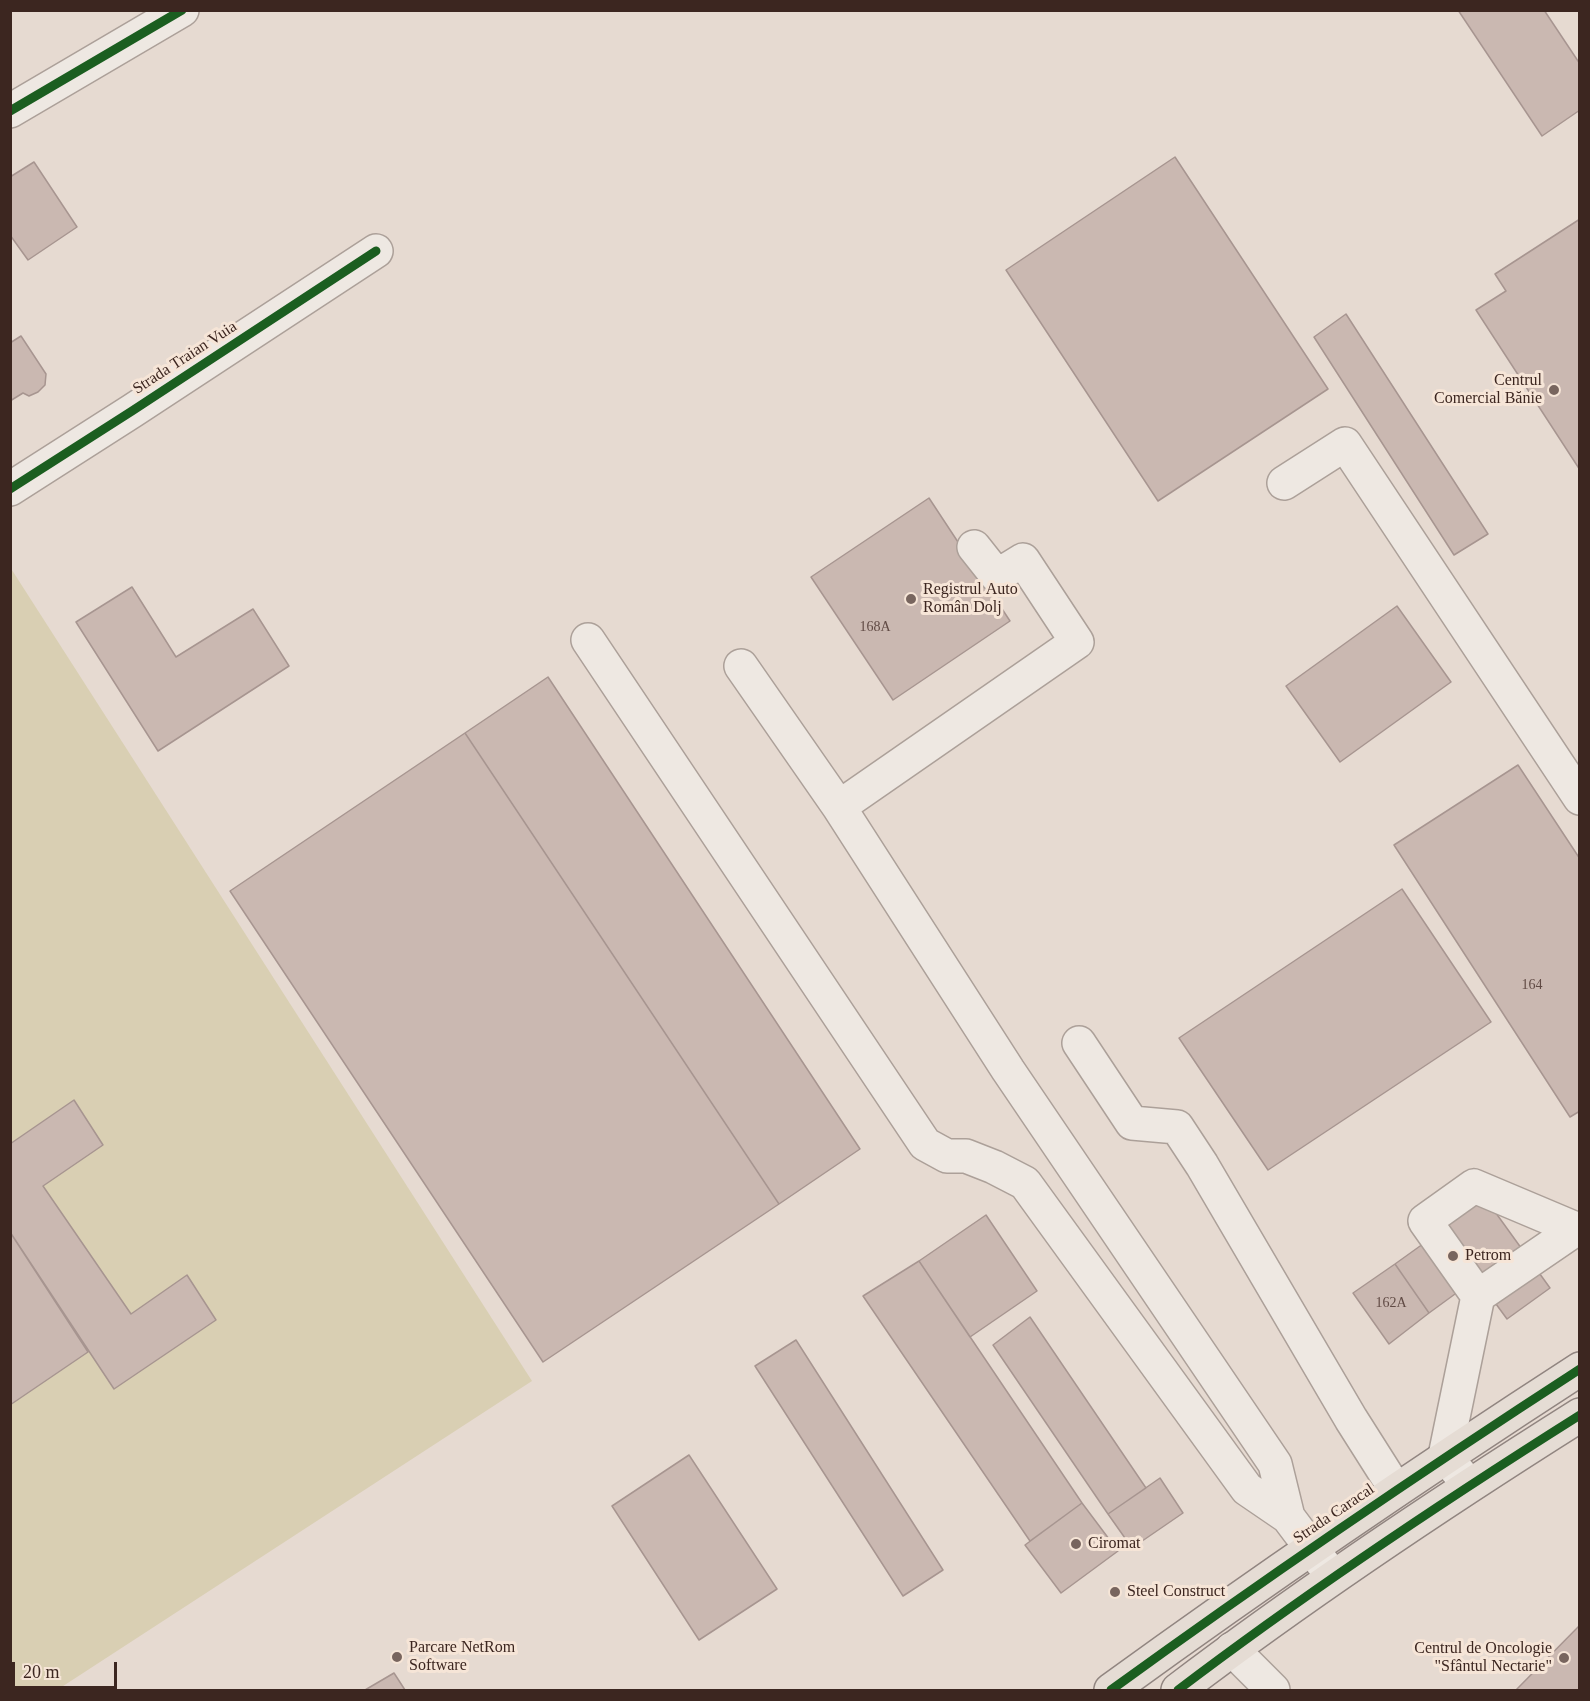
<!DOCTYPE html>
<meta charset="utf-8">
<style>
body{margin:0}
#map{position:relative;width:1590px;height:1701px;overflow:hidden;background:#e6dad1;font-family:"Times New Roman",serif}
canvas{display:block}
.frame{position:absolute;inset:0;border:12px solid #3c2620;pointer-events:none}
.scale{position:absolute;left:12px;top:1662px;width:105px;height:27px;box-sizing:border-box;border:3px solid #3c2620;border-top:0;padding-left:8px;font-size:18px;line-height:21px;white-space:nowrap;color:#3c2620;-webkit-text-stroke:4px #f6e5d7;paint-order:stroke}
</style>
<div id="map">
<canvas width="1590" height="1701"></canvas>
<div class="frame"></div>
<div class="scale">20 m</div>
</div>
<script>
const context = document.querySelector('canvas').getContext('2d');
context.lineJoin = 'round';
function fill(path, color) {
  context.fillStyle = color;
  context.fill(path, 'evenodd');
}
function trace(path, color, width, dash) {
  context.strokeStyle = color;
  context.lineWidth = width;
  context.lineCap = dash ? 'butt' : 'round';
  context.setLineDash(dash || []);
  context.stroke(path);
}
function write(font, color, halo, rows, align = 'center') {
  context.font = font + ' "Times New Roman",serif';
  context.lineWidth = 6;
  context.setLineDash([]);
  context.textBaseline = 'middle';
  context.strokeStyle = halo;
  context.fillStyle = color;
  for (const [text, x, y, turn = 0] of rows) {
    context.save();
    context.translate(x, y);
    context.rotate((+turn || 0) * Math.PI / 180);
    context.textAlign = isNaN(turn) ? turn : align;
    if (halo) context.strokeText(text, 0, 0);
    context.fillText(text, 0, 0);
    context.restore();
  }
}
fill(new Path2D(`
 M10,567L532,1381L57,1690H18L10,1679Z`), '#d9cfb3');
const building = new Path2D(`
 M1458,10H1544L1580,64V110L1542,136Z
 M1175,157L1328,389L1158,501L1006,270Z
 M34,162L77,227L28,260L10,235V177Z
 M1580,219V470L1476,310L1506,291L1495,274Z
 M1346,314L1488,534L1454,555L1314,337Z
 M21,336L46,374L45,385L38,392L29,396L23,393L10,401V343Z
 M929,498L1010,621L893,700L811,577Z
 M132,587L176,657L253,609L289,666L158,751L76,622Z
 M1397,606L1451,682L1340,762L1286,686Z
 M548,677L860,1149L779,1204L465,733Z
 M465,733L779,1204L543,1362L230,891Z
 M1518,765L1580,859V1111L1570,1117L1394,845Z
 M1402,889L1491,1022L1268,1170L1179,1038Z
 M74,1100L103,1145L43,1186L131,1314L187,1275L216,1320L114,1389L10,1232V1144Z
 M1480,1191L1550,1288L1507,1319L1477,1278L1429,1313L1395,1264L1441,1231Z
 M986,1215L1037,1291L970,1337L919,1261Z
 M10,1232L88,1352L10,1405Z
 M919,1261L1082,1503L1030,1541L863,1296Z
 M1395,1264L1429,1313L1389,1344L1353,1293Z
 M1030,1317L1146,1488L1108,1514L993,1345Z
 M796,1340L943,1570L903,1596L755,1366Z
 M689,1455L777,1589L699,1640L612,1506Z
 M1160,1478L1183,1513L1132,1548L1108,1514Z
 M1082,1503L1118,1551L1061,1593L1025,1545Z
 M1580,1625V1690H1516Z
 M394,1673L405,1690H365Z`);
fill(building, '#cab8b1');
trace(building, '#a79590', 1.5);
const minor = new Path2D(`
 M10,111L182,10
 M1284,483L1345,444L1580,798
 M10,489L132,411L376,251
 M974,547L997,576L1023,560L1077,642L839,807L1008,1070L1275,1464L1288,1517
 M588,640L925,1144L947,1156H966L994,1167L1025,1183L1247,1489L1288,1517L1333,1577
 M741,666L839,807
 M1079,1043L1132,1123L1177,1127L1202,1165L1351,1419L1396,1490
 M1478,1296L1425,1221L1474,1186L1576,1229
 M1469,1485L1445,1456L1478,1296L1576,1229L1580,1230
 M1232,1649L1273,1690`);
const major = new Path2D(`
 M1111,1690C1264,1579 1421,1472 1580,1369
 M1178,1690C1307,1592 1442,1502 1580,1415`);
trace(minor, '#aca099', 36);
trace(major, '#918580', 36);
trace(minor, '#eee8e2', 33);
trace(major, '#e5dcd4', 33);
trace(new Path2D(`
 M10,111L182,10
 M10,489L132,411L376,251
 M1111,1690C1264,1579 1421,1472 1580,1369
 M1178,1690C1307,1592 1442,1502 1580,1415`), '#1b5e20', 9);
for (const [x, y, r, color] of [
 [1554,390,6,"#78655e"],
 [911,599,6,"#78655e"],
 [1453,1256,6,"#78655e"],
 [1076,1544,6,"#78655e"],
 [1115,1592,6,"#78655e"],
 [397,1657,6,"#78655e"],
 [1564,1658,6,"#78655e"]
]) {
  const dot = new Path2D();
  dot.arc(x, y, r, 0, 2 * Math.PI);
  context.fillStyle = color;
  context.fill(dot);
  trace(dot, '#f6e5d7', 2);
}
write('14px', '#604a44', null, [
 ["168A",875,627],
 ["164",1532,985],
 ["162A",1391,1303]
]);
write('16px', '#3c2620', '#f6e5d7', [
 ["Strada Traian Vuia",185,358,-33],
 ["Strada Caracal",1334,1514,-34]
]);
write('16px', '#3c2620', '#f6e5d7', [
 ["Centrul",1542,381,"right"],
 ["Comercial Bănie",1542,399,"right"],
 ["Registrul Auto",923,590],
 ["Român Dolj",923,608],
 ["Petrom",1465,1256],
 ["Ciromat",1088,1544],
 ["Steel Construct",1127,1592],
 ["Parcare NetRom",409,1648],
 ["Software",409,1666],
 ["Centrul de Oncologie",1552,1649,"right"],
 ["\"Sfântul Nectarie\"",1552,1667,"right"]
], 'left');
</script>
